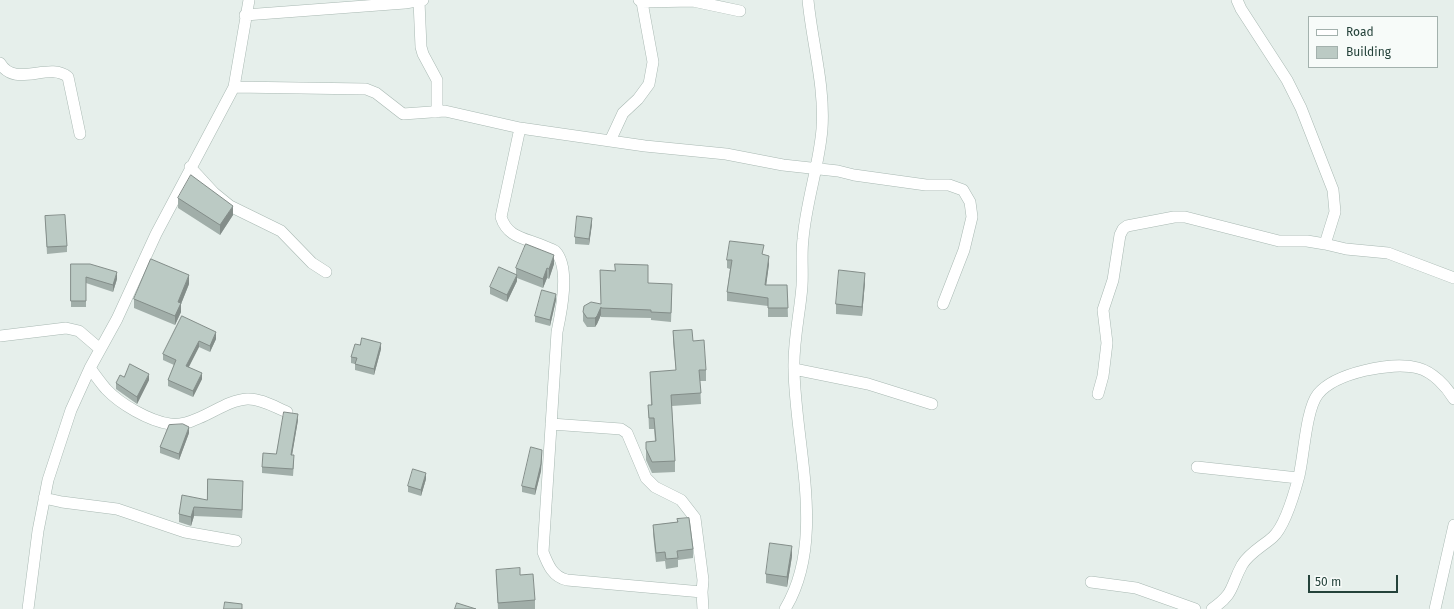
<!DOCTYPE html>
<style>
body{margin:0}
#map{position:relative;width:1454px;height:609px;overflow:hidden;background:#e6efeb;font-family:"Fira Sans",sans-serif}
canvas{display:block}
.legend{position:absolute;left:1308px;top:16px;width:130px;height:52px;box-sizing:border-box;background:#f7fbf9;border:1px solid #a3b1ad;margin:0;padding:5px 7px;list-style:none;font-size:12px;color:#24423a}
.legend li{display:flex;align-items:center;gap:8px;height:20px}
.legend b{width:20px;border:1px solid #a3b1ad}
.scale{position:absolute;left:1308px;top:575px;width:90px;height:18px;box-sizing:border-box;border:2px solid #24423a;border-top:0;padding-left:5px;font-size:12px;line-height:14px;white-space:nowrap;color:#24423a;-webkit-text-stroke:3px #f7fbf9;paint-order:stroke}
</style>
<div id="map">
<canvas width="1454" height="609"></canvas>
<ul class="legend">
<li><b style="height:5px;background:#fff"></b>Road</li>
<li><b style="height:11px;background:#bbcac4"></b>Building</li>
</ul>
<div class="scale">50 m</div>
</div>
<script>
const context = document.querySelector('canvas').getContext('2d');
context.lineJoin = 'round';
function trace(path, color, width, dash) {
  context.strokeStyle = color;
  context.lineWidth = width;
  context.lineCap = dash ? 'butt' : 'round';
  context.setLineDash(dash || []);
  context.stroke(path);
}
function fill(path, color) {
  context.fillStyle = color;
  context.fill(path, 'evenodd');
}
const street = new Path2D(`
 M639,0L642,2L693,1V0
 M1237,0L1241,9L1287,80L1301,108L1333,190L1335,212L1325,244
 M419,1L421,47L423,54L437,80V112
 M693,1L740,11
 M245,15L405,3L423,0
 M0,63C15,89 49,61 68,77L80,134
 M234,87L366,89L376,93L403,114L445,111L520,128L645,146L726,154L783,165L838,171L854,175L926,185H949L963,190L970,202L972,217L964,250L943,304
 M520,128L501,217C508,239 527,238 546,247C549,248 553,250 555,251C571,267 561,313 557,332L543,552C548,565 553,577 567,580L702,592L703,609
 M610,141L623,113L638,99L649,84L653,62L642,2
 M190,167L214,193L230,206L281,231L312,263L326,272
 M0,336L66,328L79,331L100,349
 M90,368C95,375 100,382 106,389C120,404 149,421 170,424C180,426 190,422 199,418C214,412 230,400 247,399C260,398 275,407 287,412
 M794,369L868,384L932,404
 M1098,394L1103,376L1107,343L1103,310L1113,280L1120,235L1123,229L1127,226L1174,217H1185L1279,241H1307L1325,244L1346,249L1388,253L1454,278
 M551,424L621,429L627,433L646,478L655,487L681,500L695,518L703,580L702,592
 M1197,467L1298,478
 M44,498L62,502L117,509L185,532L236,541
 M1091,582L1136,588L1195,609
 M28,609L38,531L48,480L71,410L90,368L117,319L156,234L234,87L249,0
 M785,609C827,540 795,445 794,369C793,341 800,313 802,286C803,270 801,254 803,239C806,202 819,166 822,129C825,85 812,43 808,0
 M1212,609C1235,593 1230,587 1242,565C1249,553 1263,546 1273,537C1285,526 1295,491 1299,476C1304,455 1306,409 1318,394C1335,373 1392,361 1418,368C1433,372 1446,386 1454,399
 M1435,609L1454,525`);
trace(street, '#a8b8b2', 12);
trace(street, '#fff', 11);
fill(new Path2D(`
 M178,198L233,215L220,235L178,208Z
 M45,216L67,246V252L47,254Z
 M592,224L589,245L575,244V237Z
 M763,255L769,264L766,285H787L788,317H768V306L727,301V292L730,269L727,268V260Z
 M71,264L117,279L113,292L86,283V307H71Z
 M554,264L549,279L547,278L543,288L517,278V281L507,302L490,294V287L516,275V268Z
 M600,270L648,283L672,293L671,322L651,320V318L601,317V315L597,324L595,327H587L583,321V312L601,304Z
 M865,282L862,316L836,314V304Z
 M189,284L181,304V312L175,325L134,308V299Z
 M556,300L550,326L535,322V316Z
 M182,316L216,339L210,352L199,347L189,367L202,379L193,397L168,386V380L174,365L163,360V354Z
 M673,331L693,341L706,370V381H700L701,404L672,406L675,461V472L652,473L646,460V442L655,441L654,429H649L648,405H651L650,372L676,371L673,342Z
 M381,349L374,375L355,370V364L351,363V357Z
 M149,380L137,404L116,389V383Z
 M298,420L292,455L294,462L293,476L262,473V467L276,454Z
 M189,433L179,460L160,453V447Z
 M542,456L541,471L535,495L522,492V486Z
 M426,479L421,496L408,492V486Z
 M243,490L242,518L194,516L191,526L179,522V514L207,500Z
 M677,519L693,549V558L678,560V567L666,569L665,561L656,562L653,534V525L677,522Z
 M792,556L787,587L766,583V574Z
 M496,570L520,575L535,600V609H498Z`), '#a1aea9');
fill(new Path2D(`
 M233,206V215L220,235V225Z
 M592,218V224L589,245V239Z
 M554,255V264L549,279V269Z
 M769,256V264L765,294V285Z
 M547,268V278L543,288V279Z
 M117,272V279L113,292V285Z
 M865,273V282L862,316V307Z
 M189,275V284L181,304V312L175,325V316L178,302Z
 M517,275V281L507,302V295Z
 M556,294V300L550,326V320Z
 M601,307V315L597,324L595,327V318Z
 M216,332V339L210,352V346Z
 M199,341V347L186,372V366Z
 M381,343V349L374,375V369Z
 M202,373V379L193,397V391Z
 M149,374V380L137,404V397Z
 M298,414V420L291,461V455Z
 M189,427V433L179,460V454Z
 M542,450L541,471L535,495V489Z
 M426,473V479L421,496V490Z
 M243,481V490L242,518V510Z
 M194,507V516L191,526V517Z
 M792,546V556L787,587V577Z`), '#838d89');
const building = new Path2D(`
 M191,175L233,206L220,225L178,198Z
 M65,215L67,246L47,247L45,216Z
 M577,216L592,218L589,239L575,237Z
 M730,241L764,245L762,254L769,256L765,285H787L788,308H768V298L727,292L732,260H727Z
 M526,244L554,255L549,269L547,268L543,279L516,268Z
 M151,259L189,275L178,302L181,303L175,316L134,299Z
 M71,264H90L117,272L113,285L86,277V301H71Z
 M615,264L648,265V283L672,284L671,313L651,312V310L601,308V307L597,316L595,318H587L583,312L584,306L591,302L601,304L600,270L615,271Z
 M499,267L517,275L507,295L490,287Z
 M839,270L865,273L862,307L836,304Z
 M542,290L556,294L550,320L535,316Z
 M182,316L216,332L210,346L199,341L186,366L202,373L193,391L168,380L176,360L163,354Z
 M692,330L693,341L704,340L706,370H699L701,393L671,395L675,461L652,462L646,449V442L656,441L654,418H649L648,405H652L650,372L676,370L673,331Z
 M362,338L381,343L374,369L355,364L357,358L351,357L355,344L360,345Z
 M130,364L149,374L137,397L116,383L120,375L124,377Z
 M284,412L298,414L291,455H294L293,469L262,467L263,453L276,454Z
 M183,424L189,427L179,454L160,447L169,425Z
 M531,447L542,450L541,464L535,489L522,486Z
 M413,469L426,473L421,490L408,486Z
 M208,479L243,481L242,510L194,507L191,517L179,514L182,495L207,500Z
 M689,518L693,549L677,551L678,558L666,559L665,552L656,553L653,525L678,522L677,519Z
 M770,543L792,546L787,577L766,574Z
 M520,568V575L533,574L535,600L498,603L496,570Z
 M225,602L242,604V609H224Z
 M457,603L476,609H455Z`);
fill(building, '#bbcac4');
trace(building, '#838d89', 1);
</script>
